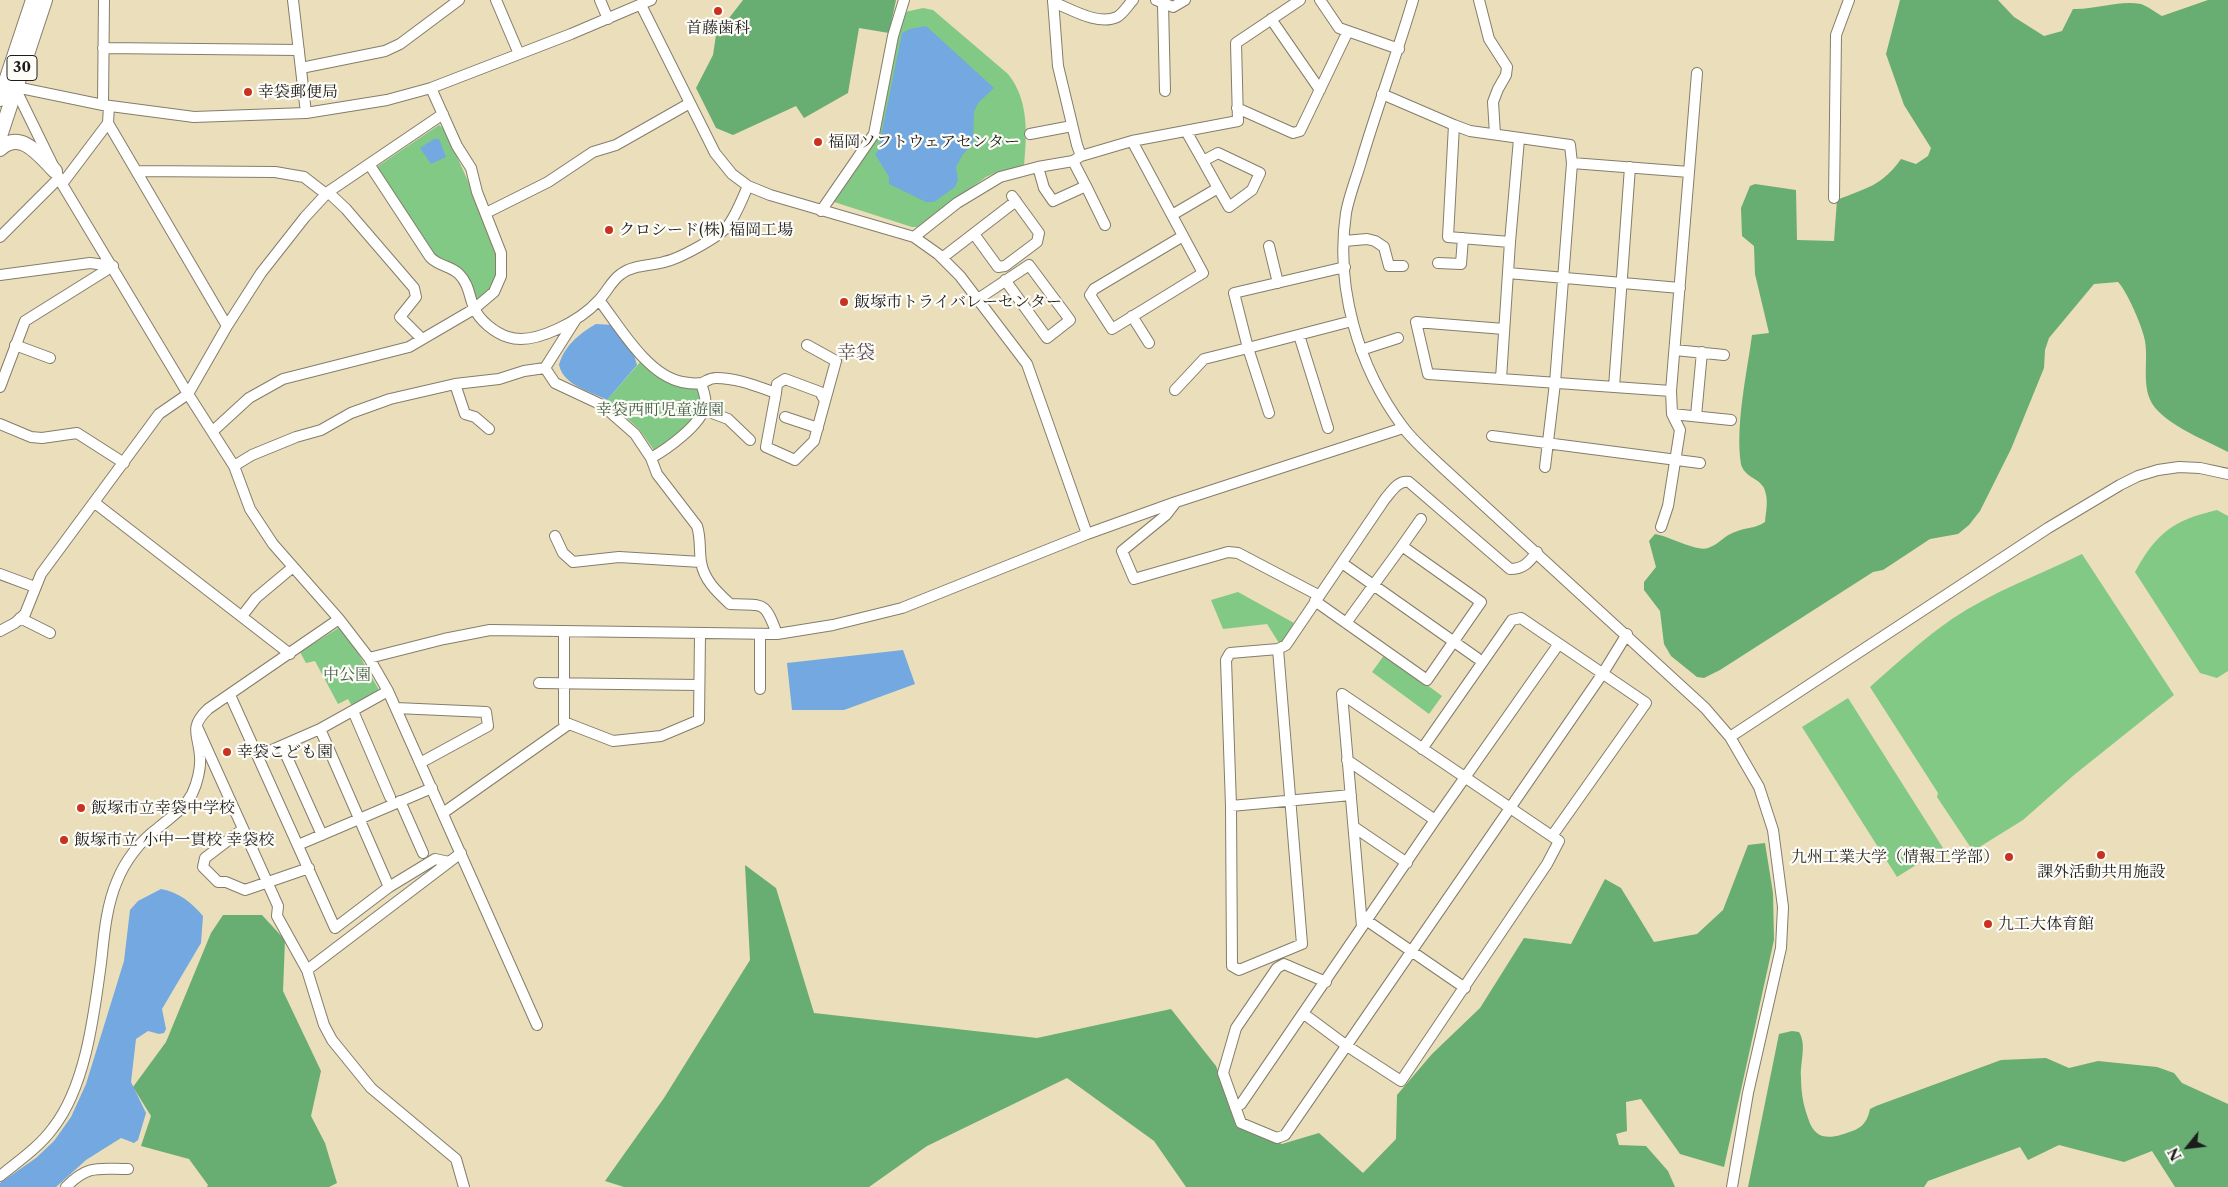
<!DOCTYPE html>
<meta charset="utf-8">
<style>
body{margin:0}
#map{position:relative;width:2228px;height:1187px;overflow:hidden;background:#ebdeba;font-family:"Libre Caslon Text",serif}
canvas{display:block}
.north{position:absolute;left:2163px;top:1122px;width:50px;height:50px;-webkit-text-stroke:4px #fdfcf7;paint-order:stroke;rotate:241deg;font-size:14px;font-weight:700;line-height:20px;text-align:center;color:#1c1c1c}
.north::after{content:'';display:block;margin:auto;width:18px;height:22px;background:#1c1c1c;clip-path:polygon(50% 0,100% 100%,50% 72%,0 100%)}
</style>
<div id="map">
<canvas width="2228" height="1187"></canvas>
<div class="north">N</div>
</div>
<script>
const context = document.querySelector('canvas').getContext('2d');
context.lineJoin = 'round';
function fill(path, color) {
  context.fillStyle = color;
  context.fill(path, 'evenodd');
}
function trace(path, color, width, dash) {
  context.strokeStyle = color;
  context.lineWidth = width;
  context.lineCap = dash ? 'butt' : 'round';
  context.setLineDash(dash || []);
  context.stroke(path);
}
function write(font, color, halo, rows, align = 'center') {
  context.font = font + ' "Libre Caslon Text","Noto Serif JP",serif';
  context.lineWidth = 4.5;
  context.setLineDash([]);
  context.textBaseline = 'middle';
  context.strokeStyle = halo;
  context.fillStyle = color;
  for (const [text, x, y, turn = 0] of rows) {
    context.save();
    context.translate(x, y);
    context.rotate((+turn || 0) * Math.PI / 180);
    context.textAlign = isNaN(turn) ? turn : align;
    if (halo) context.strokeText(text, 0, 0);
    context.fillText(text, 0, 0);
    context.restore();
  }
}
fill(new Path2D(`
 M923,8L933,10L1008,74C1029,100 1027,134 1024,166L997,172L986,177L917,227H912L831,201L877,137L899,27L905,12Z
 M439,125L444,129C456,155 502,249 497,272C494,287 487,294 476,304L473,289L437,261L377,172L378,166Z
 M641,361C655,380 671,385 694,386L702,395C700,419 676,437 657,451L654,450L639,429L607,400Z
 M2217,510L2228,516V671L2217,678L2200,673L2135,572C2157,532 2174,520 2217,510Z
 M2082,554L2174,695L2074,775L2023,820L1973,851L1937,797L1938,793L1870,687C1896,664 1923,639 1952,619C1992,592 2039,575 2082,554Z
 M1238,592L1294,623L1284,640L1279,643L1267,624L1223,629L1211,600Z
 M340,627L353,644L379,690L353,708L348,699L338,704L315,661L306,663L300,652Z
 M1385,654L1442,696L1429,714L1372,672Z
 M1848,698L1943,848L1897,877L1802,727Z`), '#81c985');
fill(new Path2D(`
 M743,0H896L889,33L859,28L848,93L804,118L796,106L733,135L716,128L696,88L713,55L716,35Z
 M1900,0H1998L2014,17L2044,36L2062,31L2073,9C2095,10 2118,0 2141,4C2147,6 2155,12 2162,16L2208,0H2228V452C2205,440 2176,429 2158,411C2139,392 2149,365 2145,341C2143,328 2127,291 2118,282L2094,284L2049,338L2045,350L2044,368L2011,449L1980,511L1969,525L1958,534L1930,539L1883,570L1873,572L1720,670L1704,678L1697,677L1671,656L1664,644L1660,611L1644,590V582L1656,567L1649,541L1655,534C1669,536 1696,552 1708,548C1718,545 1725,535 1735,532C1746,527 1755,529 1765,522C1766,510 1769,500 1764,488C1759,478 1744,477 1741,464C1735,426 1747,373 1752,335L1769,333L1755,274L1754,246L1742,236L1741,208L1750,186L1755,184L1796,190L1797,240L1834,241L1837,200C1866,188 1882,186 1901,159L1916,164L1928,156L1931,148L1904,105L1886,54Z
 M1765,843L1773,893L1774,940L1724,1167L1680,1154L1641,1099L1626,1102L1627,1131L1616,1134L1619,1145L1646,1146L1668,1171L1675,1187H1186L1154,1141L1067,1078L927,1146L869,1187H624L605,1181L664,1098L750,960L745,865L776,888L814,1013L1037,1038L1171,1009L1216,1066L1239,1125L1282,1144L1319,1133L1363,1173L1396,1139L1397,1095L1432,1054L1480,1008L1524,938L1571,944L1605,879L1621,888L1654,942L1697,934L1723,910L1748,845Z
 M223,915H262L285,940L283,991L321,1071L311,1116L325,1143L337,1183L329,1187H207L208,1185L189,1159L141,1146L151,1116L133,1087L166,1042L211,933Z
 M1792,1031L1799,1032C1807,1045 1800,1062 1801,1077C1801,1092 1803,1104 1808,1118C1816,1144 1834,1138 1855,1130C1864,1126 1868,1119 1870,1109L1876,1106L2001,1060L2046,1058L2069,1068L2098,1061L2157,1067L2174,1073L2182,1083L2228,1104V1187H2175L2152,1151L2124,1162L2059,1145L2028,1160L2020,1147L1928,1181L1924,1187H1748L1779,1034Z`), '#68ad72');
fill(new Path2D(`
 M926,26L994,88L978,103L974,112L973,144L963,154L956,167L958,180L955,187L934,202H926L889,184V177L875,154L878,151L902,33L910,29Z
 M434,139H439L446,157L431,164L420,148Z
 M596,324L613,325L633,352L637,365L607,400C590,391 564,386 559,365C564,346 580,333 596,324Z
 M903,650L915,684L844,710H792L787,663Z
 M161,889C179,892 192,903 203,916L201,943L162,1009L166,1029L164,1033L159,1034L148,1031L136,1039L131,1082L146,1113L138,1140L134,1143L121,1138L86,1160L56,1187H0V1183L36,1158L54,1141L71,1117L86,1084L124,961L130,910L138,901Z`), '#73a8e0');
const minor = new Path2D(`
 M293,0L306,113
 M496,0L519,54
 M600,0L608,19
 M1053,0L1058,66L1077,145L1081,156
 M1156,0L1173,7L1185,0
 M1320,0L1339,28L1399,49
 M1413,0C1397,54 1377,108 1361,162C1356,179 1349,196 1346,213C1335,287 1358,367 1403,427C1413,441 1428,453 1440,465L1705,708L1730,737L1759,787L1773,830L1783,907L1781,948L1748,1093L1732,1187
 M1479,0L1489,39L1507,67L1506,75L1498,89L1493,102L1495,134
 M1053,2C1071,9 1098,26 1117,17C1123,14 1128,5 1133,0
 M1163,4L1165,91
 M641,5L715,153L732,174L748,186L770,195L914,237L938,254L960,276L1027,364L1087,534
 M1271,19L1320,90
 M103,48L299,50
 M301,68L385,51L400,44L459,0
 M11,86L103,105L194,117L306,113L387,100L431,88L571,34L651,0
 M15,88L62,184L188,394L234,466L250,509L273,544L339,619L369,658L388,691L537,1025
 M1382,94L1454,125
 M103,105L104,0
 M109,106L108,123L227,326
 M1237,108L1293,133L1300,131L1348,31
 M1186,131L1203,161
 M1030,134L1072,126
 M1519,139L1510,242L1501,379L1671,391L1689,172L1572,163
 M1132,141L1203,273L1112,329L1090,295L1094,289L1183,236
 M369,164L430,257C438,266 451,266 459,274C469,284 469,296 474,308C480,321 495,333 508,337C535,346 581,320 599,300C607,292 611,281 621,274C633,265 650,266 664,262C679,259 717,238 727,227C736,216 742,199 748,186
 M1038,167L1044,188L1053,201L1086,186L1073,161
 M137,171L275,172L304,177L326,194
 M1689,172L1697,73
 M62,184L108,123
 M1086,186L1105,225
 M328,192L346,209L414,288L416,297L400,317L422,339
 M1834,198L1836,35L1849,0
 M821,211L874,134L893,36L904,0
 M486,213L548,182L593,152L616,145L690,103
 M1172,215L1218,188L1229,207L1252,190L1260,173L1218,153L1203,161L1218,188
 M974,234L998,267L1005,266L1037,242L1039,233L1012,196
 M0,237L59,178
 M914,237L957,203L1000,177L1038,167L1073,161L1081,156L1132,141L1238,121L1236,43L1300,0
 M1344,241L1367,239L1375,241L1384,247L1389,266H1403
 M1510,242L1448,237L1454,125L1470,131L1570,145L1572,163L1555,383L1545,467
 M1269,246L1278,283
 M942,258L1016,201
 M1438,263L1461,264L1463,238
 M1345,267L1234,293L1248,348L1352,321
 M1508,273L1680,288
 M0,275L90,263L113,266
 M978,299L1029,265L1070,320L1047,338L1005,280
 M599,300C620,327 647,375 682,382C687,383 697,384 702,383C707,381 709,378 716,378C737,378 756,386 776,393L777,384L785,379L820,392L825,401L814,441L795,460L766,447L776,393
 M1132,316L1149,343
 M1299,335L1328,428
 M15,345L50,358
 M807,345L836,361L825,401
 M1361,350L1398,338
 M1675,350L1724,355
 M545,368L555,383L602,405L635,434L651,458L657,474L697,526C701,538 699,549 701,562C704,580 717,592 730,604C764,606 764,599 777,634
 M1501,379L1428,374L1416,322L1504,329
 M455,384L465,414L475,417L489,429
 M0,387L25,321L113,266
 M1614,387L1630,167
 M1175,390L1204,359L1248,348L1269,413
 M704,410L728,419L750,440
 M1672,414L1731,420
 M1696,416L1702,352
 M785,417L818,428
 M0,424L31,437L42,438L77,433L124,463
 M213,431L249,398L283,379L409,347L474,309L494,292L501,276V253L477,192L471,168L457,146L431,88
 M1492,436L1700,463
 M651,458C667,449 701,425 705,406C707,398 703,391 701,383
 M234,466L252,455L296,437L321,430L351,413L390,399L455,384L499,379L524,371L545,368L576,319
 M1176,502L1166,515L1122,551L1134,579L1228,552L1238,553L1318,595
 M95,503L290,654
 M1661,527L1668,506L1680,430L1672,414L1671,391
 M555,536L563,553L573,562L619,557L701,562
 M1402,546L1421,519
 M1342,563L1477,658
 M0,574L35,587
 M1315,601L1427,680L1481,602L1402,546L1346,623
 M242,616L256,598L293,567
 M20,618L50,633
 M0,631L15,623L25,614L41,574L159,414L188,394L227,326L261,273L305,217L328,192L443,114
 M564,631V722L613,741L661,736L699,720L700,634
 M1278,649L1302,944L1239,970L1232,966L1231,806L1226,660L1230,653L1278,649L1286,645L1385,499C1392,491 1398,480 1409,482L1510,569C1524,569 1529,562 1537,552
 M369,658L444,639L490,630L777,634L833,625L902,608L1087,534L1176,502L1403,428
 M539,683L699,685
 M760,689V634
 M230,695L335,928L389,887L435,859L449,862
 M396,708L486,712L488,726L420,763
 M353,711L390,797
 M198,729L278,906L277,916L307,970L324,1025L332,1040L371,1088L456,1159L464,1187
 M320,729L389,887
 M1730,737L2048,528L2120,485L2138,476L2158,470L2179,467L2200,468L2228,474
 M282,746L322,835
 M1422,749L1512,620L1521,618L1646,703L1552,836
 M258,756L320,729L388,691
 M1347,760L1435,820
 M400,801L423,853
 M1231,806L1351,795
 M443,813L569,724
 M1354,827L1407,863
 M243,829L205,858L203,867L218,882H226L245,890L309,868
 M298,845L432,788
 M1366,920L1465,988
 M307,970L461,853
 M1326,982L1284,964L1277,968L1236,1028L1223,1073L1241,1123L1277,1138L1285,1135L1603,673L1627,634
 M1304,1014L1347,1046L1401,1081L1547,864L1559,841L1342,694L1362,926
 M1235,1107L1241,1104L1435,820L1558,645
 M0,1176C19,1161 39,1147 53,1128C86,1086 94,1014 101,963C104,936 106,907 117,881C125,861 140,841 158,828C171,817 184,809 192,794C197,784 201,768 200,757C199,735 188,728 208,709L339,619
 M66,1187C88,1164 99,1169 128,1169`);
const major = new Path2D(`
 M0,99L33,0
 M0,136L45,0
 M0,149C21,129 40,156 55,171`);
trace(minor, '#847d6b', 12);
trace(major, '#847d6b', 16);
trace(minor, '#fff', 10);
trace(major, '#fff', 14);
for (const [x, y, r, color] of [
 [718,11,5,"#c8321e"],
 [248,92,5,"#c8321e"],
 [818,142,5,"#c8321e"],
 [609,230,5,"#c8321e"],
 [844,302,5,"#c8321e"],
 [227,752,5,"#c8321e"],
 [81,808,5,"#c8321e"],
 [64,840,5,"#c8321e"],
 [2101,855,5,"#c8321e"],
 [2009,857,5,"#c8321e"],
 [1988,924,5,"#c8321e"]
]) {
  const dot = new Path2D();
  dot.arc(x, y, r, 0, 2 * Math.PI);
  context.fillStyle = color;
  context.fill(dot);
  trace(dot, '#fdfcf7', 2);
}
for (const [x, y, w] of [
 [22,68,30]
]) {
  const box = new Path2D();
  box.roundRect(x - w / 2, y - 12.5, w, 25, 4);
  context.fillStyle = '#fdfcf7';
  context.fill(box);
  trace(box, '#1c1c1c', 1);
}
write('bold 15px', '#1c1c1c', null, [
 ["30",22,68]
]);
write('16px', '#1c1c1c', '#fdfcf7', [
 ["首藤歯科",718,28,"center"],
 ["幸袋郵便局",258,92],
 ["福岡ソフトウェアセンター",828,142],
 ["クロシード(株) 福岡工場",619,230],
 ["飯塚市トライバレーセンター",854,302],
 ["幸袋こども園",237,752],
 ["飯塚市立幸袋中学校",91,808],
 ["飯塚市立 小中一貫校 幸袋校",74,840],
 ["九州工業大学（情報工学部）",1999,857,"right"],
 ["課外活動共用施設",2101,872,"center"],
 ["九工大体育館",1998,924]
], 'left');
write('16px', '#446146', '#fdfcf7', [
 ["幸袋西町児童遊園",660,410],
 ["中公園",347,675]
]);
write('19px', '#625059', '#fdfcf7', [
 ["幸袋",856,354]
]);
</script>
